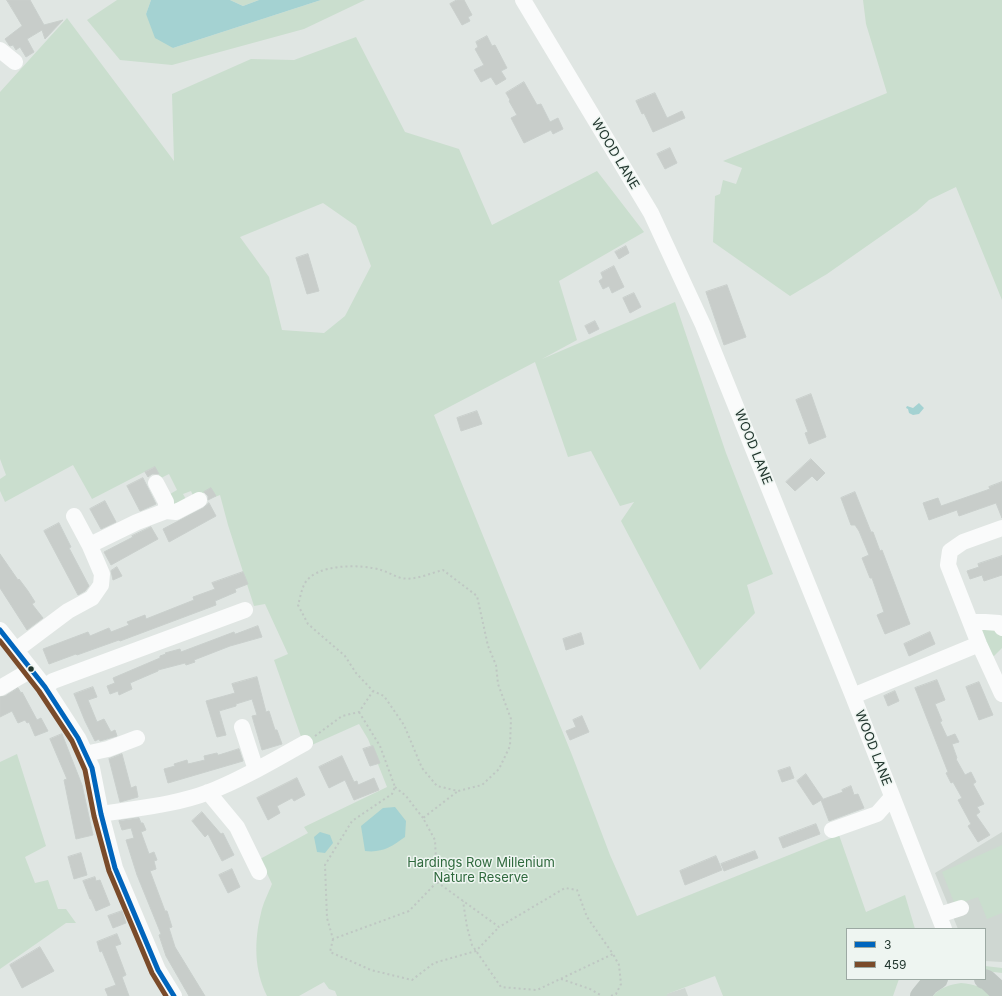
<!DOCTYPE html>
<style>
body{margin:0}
#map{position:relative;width:1002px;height:996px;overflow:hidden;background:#e0e6e3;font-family:Inter,sans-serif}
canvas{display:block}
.legend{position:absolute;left:846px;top:928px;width:140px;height:52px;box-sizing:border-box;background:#eef5f1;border:1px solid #9ca9a3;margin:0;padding:5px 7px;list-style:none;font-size:12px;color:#21362e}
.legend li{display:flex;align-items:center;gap:8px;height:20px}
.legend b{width:20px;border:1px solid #9ca9a3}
</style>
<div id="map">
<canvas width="1002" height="996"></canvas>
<ul class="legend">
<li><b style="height:5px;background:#0065bd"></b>3</li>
<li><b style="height:5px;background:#7a4b2a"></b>459</li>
</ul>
</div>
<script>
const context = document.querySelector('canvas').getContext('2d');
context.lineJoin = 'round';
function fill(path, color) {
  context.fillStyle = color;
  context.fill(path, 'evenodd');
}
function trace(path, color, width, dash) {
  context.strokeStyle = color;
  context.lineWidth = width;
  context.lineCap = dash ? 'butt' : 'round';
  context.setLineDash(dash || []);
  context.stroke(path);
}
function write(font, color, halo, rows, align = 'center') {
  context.font = font + ' Inter,sans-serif';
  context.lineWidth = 3;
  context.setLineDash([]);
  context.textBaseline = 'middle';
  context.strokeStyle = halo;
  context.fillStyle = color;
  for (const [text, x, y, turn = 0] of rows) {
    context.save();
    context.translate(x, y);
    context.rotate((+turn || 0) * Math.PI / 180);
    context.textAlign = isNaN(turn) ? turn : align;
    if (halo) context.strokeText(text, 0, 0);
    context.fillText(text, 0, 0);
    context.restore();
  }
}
fill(new Path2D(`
 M1002,832V962L985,961V929H958L935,873Z
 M685,988L688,996H667L666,994Z`), '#cfd7d2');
fill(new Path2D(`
 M117,0H151L146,14L173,48L321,0H365L304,29L172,65L120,60L87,20Z
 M230,0H259L243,6Z
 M863,0H1002V300L956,187L929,200L917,211L827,274L790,296L713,242L715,196L720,194L723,180L736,184L742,168L723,161L887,93L866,24Z
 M67,18L174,161L172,94L251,59L294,60L356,37L405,132L459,149L492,225L597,171L644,232L559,281L577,340L542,359L675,302L726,453L773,574L747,585L755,613L700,670L621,521L634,502L620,506L591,451L568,457L535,362L434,415L572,755L610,855L637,916L839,835L866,912L905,895L915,929H847V979H899L893,996H723L715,976L667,994V996H337L335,991L329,989L324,982L299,996H267C254,970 254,941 261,913C263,903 268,894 272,884L260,859L308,833L304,827L387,787L368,739L359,724L305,748L274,660L288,654L265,604L254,606L228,525L220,495L215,497L211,489L194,498L191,491L183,494L187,501L180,505L173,504L170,494L177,490L169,474L161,478L154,467L92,499L73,465L5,502L0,491V479L6,475L0,459V92ZM323,203L356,226L371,266L345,316L324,333L282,330L269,277L240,237Z
 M979,627L1002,630V648L994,656L990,654Z
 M17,754L46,846L25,857L35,883L48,880L58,909H66L76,923H66L0,969V762Z
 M1002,845V913L987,919L978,897L955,905L942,872Z
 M985,966L1002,968V973L985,971Z
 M961,983C974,984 983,987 993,996H933C940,987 950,985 961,983Z`), '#cadece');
fill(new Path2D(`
 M151,0H230L243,6L259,0H321L173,48L155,38L146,14Z
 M919,403L924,408L919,414L913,415L909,413L908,409L906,408L907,406L913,408Z
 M395,807L406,821L405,837C391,847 382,853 365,851L361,826L383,808Z
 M320,832L330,835L333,843L325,853L317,852L314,837Z`), '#a4d2d2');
const building = new Path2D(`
 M7,0H30L44,25L63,20L45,39L42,30L27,39L34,52L26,57L20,47L16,50L13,45L10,46L9,45L5,39L22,26Z
 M457,0H464L472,15L468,17L470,21L462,25L450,4Z
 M487,36L492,46L495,45L507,68L501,71L506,79L496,85L491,77L481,82L474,70L484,65L475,49L478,47L476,42Z
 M524,82L537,105L541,104L550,122L558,118L563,129L553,134L551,130L524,143L511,118L517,115L509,101L510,100L506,93Z
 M655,93L667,118L682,111L685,118L653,132L644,113L642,114L636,101Z
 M670,148L677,163L665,169L657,154Z
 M626,246L629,253L619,259L615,252Z
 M308,254L319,291L307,294L296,258Z
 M614,266L624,287L612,293L609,286L603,289L599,281L603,278L601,273Z
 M727,285L746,337L724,345L706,292Z
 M634,293L641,307L630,313L623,298Z
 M595,321L599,329L589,334L585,326Z
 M811,394L826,437L809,444L805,433L808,432L796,400Z
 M477,411L482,424L461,431L457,418Z
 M811,459L825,473L817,481L812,476L795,491L786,482Z
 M155,467L159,474H152L148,477L145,472Z
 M143,478L156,504L140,511L127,486Z
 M1002,482V518L996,503L959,516L957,510L929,520L923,503L938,498L941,506L990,489L989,487Z
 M211,488L216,496L208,500V496L204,492Z
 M855,492L871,532H873L880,551L882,550L910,624L885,634L877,615L884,612L872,578H870L862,558L869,555L859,531L855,525H851L841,498Z
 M105,501L116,522L101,529L90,509Z
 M209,503L216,516L169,542L163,529L203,508Z
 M59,523L71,547L69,548L89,586L85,591L78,595L44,531Z
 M151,527L158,539L111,565L104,552L133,537L132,536Z
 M0,554L18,580L19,579L28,591L35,602L32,604L43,618L27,630L0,588Z
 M1002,556V575L984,581L982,575L970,579L967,571L979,567L978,564Z
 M117,567L122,576L113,580L111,571Z
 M243,572L248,584L235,589L236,592L215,601L216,605L120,641L119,640L77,655L76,654L49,664L43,649L88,632L90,636L109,628L111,632L129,625L127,622L145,615L146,619L194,600L193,597L215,589L212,583Z
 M258,626L262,637L230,646L194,660L195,662L186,665L185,663L158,670V671L130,683L132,689L119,695L118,691L110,694L107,686L115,683L113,678L160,658V656L166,654L165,653L180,649L181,652L234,632L235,634Z
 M930,632L935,644L909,656L904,644Z
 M581,633L584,644L566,650L563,639Z
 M257,677L266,712L269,711L275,730H277L282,744L262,750L252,716L257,715L252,699L236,704V706L219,711L226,735L217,737L206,701L235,693L232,684Z
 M937,680L945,700L935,704L942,721L940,722L947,737L955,734L959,742L952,744L957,758L956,759L965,775L971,772L976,782L973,784L984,804L977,807L980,812L976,815L990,835L978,842L968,826L971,824L958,800L962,798L953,782L951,783L946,773L948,772L915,688Z
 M979,682L993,715L979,720L966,687Z
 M93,687L97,697L88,700L97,722L104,719L111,732L115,730L117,736L100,741L99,739L95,741L85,721L74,694Z
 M18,688L21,693L22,692L37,720L41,718L48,731L35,736L29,722L27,723L25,720L18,723L12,711L0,717V697L5,696Z
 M895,691L899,701L888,706L884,696Z
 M582,716L589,732L570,740L566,731L576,727L573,720Z
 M62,734L82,785L93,835L76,839L64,780L67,779L50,739Z
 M373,746L380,763L370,766L363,749Z
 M239,749L243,761L168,783L164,769L175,766L174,764L187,760L188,764L205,760L204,756L217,753L218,755Z
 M122,754L131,788L136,786L138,797L120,802L109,759Z
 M342,756L354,782L357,781L358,785L374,778L379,790L354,800L345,780L329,788L319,767Z
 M790,767L794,778L782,782L778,771Z
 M806,774L823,799L813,805L797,781Z
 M297,778L305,795L294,801L292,798L277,806L280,813L268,820L257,798Z
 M851,786L854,795L858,794L864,808L829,821L821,800L843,792L842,790Z
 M202,812L221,834L223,833L234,855L222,861L208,834L205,837L192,821Z
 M139,818L141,823H143L146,830L141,832L149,854L154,852L157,860L154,861L156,869L150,871L165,911H167L172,927L169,928L175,947L205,996H189L166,956L159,935L161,934L137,875L126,840L134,838L131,828L122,830L119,821Z
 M816,824L820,834L783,848L779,838Z
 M755,851L758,858L724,871L721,864Z
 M81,853L87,875L74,879L68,857Z
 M716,856L722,870L685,885L680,871Z
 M232,869L240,887L228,893L219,875Z
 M95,877L96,881L100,880L110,905L96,911L91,899H90L83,881Z
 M122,911L126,923L113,928L108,916Z
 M117,934L121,944L115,946L126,975L122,977L129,996H108L105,989L116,985L102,951L100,952L97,942Z
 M40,947L54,971L22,988L10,965Z`);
fill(building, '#c8cdca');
trace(building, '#c9cfcc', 1);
trace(new Path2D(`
 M359,712L380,746L395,787L392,794L352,821L325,865L327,918L333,939L409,911L437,882L435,840L423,818L458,791
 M315,736L342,716L359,712L373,691L356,673L345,656L308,624L298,605C300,599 301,591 304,585C314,563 362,564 381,570C388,572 394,576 401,578C414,581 431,573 443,570L477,596L488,646L496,665L498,684L511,719L510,746L499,769L482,785L458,791L437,786L422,768L404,725L384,696L373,691
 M395,787L406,796L423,818
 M437,882L499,927L565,888L577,890L587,917L613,954L537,990L501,987L472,945L467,927L463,901
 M333,939L330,952L371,970L412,980L434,963L476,951L499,927
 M561,979L590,989L602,996
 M611,996L616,994L621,984L619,965L613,954`), '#bfc7c3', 2, [2, 3]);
trace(new Path2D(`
 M523,0L651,213L703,325L853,696L944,929
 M0,50L15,62
 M156,483L166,502V511
 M1002,528L963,542L950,551L948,565L979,644L1002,694
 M90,546L94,543L137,522L166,511L176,512L199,500
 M971,622H985L999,623L1002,628
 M0,630L45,687L78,738L92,768L101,814L115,868L158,970L174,996
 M16,650L68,611L92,598L101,585L102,574L90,546L74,516
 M45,687L53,681L245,610
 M0,688L31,670
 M853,696L979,644
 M242,727L256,770
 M85,754L108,749L137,738
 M208,792L237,827L259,872
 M101,814C137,808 175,805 209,792C243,779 274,760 305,743
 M832,830L877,814L892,797
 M939,915L961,908`), '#fafbfb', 16);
trace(new Path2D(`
 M984,979L987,980L1002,994
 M920,996L929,985L938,979`), '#bfc7c3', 20);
trace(new Path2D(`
 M0,630L45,687L78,738L92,768L101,814L115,868L158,970L174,996`), '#0065bd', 5);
trace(new Path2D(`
 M0,641L39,691L72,741L85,770L94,816L109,871L152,973L166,996`), '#7a4b2a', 5);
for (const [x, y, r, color] of [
 [31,669,3.5,"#21362e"]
]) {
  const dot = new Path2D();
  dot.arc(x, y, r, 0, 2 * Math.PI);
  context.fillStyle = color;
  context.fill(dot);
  trace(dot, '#eef5f1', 1.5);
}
write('13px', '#21362e', '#eef5f1', [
 ["WOOD LANE",615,154,59],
 ["WOOD LANE",753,447,68],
 ["WOOD LANE",873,748,69]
]);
write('13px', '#2f693d', '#eef5f1', [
 ["Hardings Row Millenium",481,863],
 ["Nature Reserve",481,878]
]);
</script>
